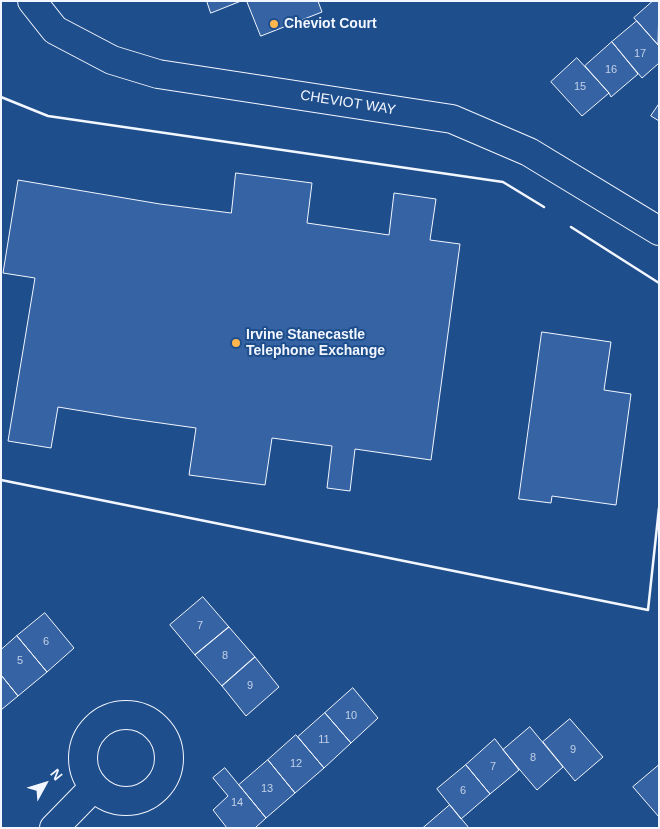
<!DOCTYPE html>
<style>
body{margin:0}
#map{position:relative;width:660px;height:829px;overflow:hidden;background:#1f4e8c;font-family:Arial,sans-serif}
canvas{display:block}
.frame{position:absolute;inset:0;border:2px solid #f2f6ff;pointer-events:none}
.north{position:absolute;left:20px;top:759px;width:50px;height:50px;-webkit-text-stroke:4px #1f4e8c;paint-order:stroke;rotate:51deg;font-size:14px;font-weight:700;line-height:20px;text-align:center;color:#f2f6ff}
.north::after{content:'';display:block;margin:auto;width:18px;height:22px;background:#f2f6ff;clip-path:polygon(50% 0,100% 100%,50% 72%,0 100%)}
</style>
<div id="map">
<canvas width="660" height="829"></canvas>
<div class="frame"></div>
<div class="north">N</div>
</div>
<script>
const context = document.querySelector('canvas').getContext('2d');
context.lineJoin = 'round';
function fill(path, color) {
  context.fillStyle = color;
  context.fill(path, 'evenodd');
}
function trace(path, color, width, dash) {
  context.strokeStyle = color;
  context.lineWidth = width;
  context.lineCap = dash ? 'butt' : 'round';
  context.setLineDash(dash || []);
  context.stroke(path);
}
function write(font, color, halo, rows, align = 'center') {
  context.font = font + ' Arial,sans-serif';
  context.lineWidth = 4;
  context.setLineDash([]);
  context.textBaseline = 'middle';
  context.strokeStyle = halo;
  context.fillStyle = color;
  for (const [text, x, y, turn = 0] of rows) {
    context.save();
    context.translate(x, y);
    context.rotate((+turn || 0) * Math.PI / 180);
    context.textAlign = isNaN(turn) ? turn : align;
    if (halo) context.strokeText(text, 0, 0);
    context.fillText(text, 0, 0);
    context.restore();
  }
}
const building = new Path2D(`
 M207,1H241L211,13Z
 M247,1H318L322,12L261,36Z
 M653,1H659L658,45L634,18Z
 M637,21L659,46V63L642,78L612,42Z
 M612,42L638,74L611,97L609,93L585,66Z
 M577,58L609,93L582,116L551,82Z
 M659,104V121L651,116Z
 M236,173L312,183L307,223L389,235L394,193L436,199L430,240L460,244L431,460L355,449L350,491L327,488L332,446L272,438L265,485L189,475L196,428L125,418L58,407L51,448L8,441L35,278L3,273L18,180L160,204L231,213Z
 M542,332L611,342L604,390L631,394L616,505L552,496L551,503L519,499Z
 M203,597L229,627L195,655L170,625Z
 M45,613L74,648L47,672L17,636Z
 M229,627L255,657L222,686L195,655Z
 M17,636L47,672L18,696L1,675V650Z
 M255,657L279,687L246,716L222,686Z
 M1,675L18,696L1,710Z
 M353,688L378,718L351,743L325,713Z
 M325,713L351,743L324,768L298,737Z
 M570,719L603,757L575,781L543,742Z
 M530,727L563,767L537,790L503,750Z
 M296,735L324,768L295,793L268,760Z
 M495,739L519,770L490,794L466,765Z
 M268,760L295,793L266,818L239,785Z
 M466,765L490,794L461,819L437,789Z
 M659,765V817L633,787Z
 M225,768L266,818L255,828H227L213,810L228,796L213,778Z
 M450,805L469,828H423Z`);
fill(building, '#3563a3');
trace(building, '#f2f6ff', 1);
const minor = new Path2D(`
 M32,1L55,30L112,60L158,74L452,119L529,152L659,231
 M83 758a43 43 0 1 1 86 0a43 43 0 1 1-86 0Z
 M54,828L94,787`);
trace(minor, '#f2f6ff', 30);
trace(minor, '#1f4e8c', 28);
trace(new Path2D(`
 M1,97L48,116L503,182L544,207
 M571,227L659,283
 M1,480L648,610L659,508`), '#f2f6ff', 2.5);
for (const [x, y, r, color] of [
 [274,24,5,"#ffb74d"],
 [236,343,5,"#ffb74d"]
]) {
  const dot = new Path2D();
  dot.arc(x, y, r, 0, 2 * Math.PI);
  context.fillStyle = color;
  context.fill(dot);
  trace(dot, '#1f4e8c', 2);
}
write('11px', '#c3d1e8', null, [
 ["17",640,54],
 ["16",611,70],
 ["15",580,87],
 ["7",200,626],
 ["6",46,642],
 ["8",225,656],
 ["5",20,661],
 ["9",250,686],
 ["10",351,716],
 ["11",324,740],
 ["9",573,750],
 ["8",533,758],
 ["12",296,764],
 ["7",493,767],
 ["13",267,789],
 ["6",463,791],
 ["14",237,803]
]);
write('bold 14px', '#f2f6ff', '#1f4e8c', [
 ["Cheviot Court",284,24],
 ["Irvine Stanecastle",246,335],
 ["Telephone Exchange",246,351]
], 'left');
write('14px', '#f2f6ff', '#1f4e8c', [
 ["CHEVIOT WAY",348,103,9]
]);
</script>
